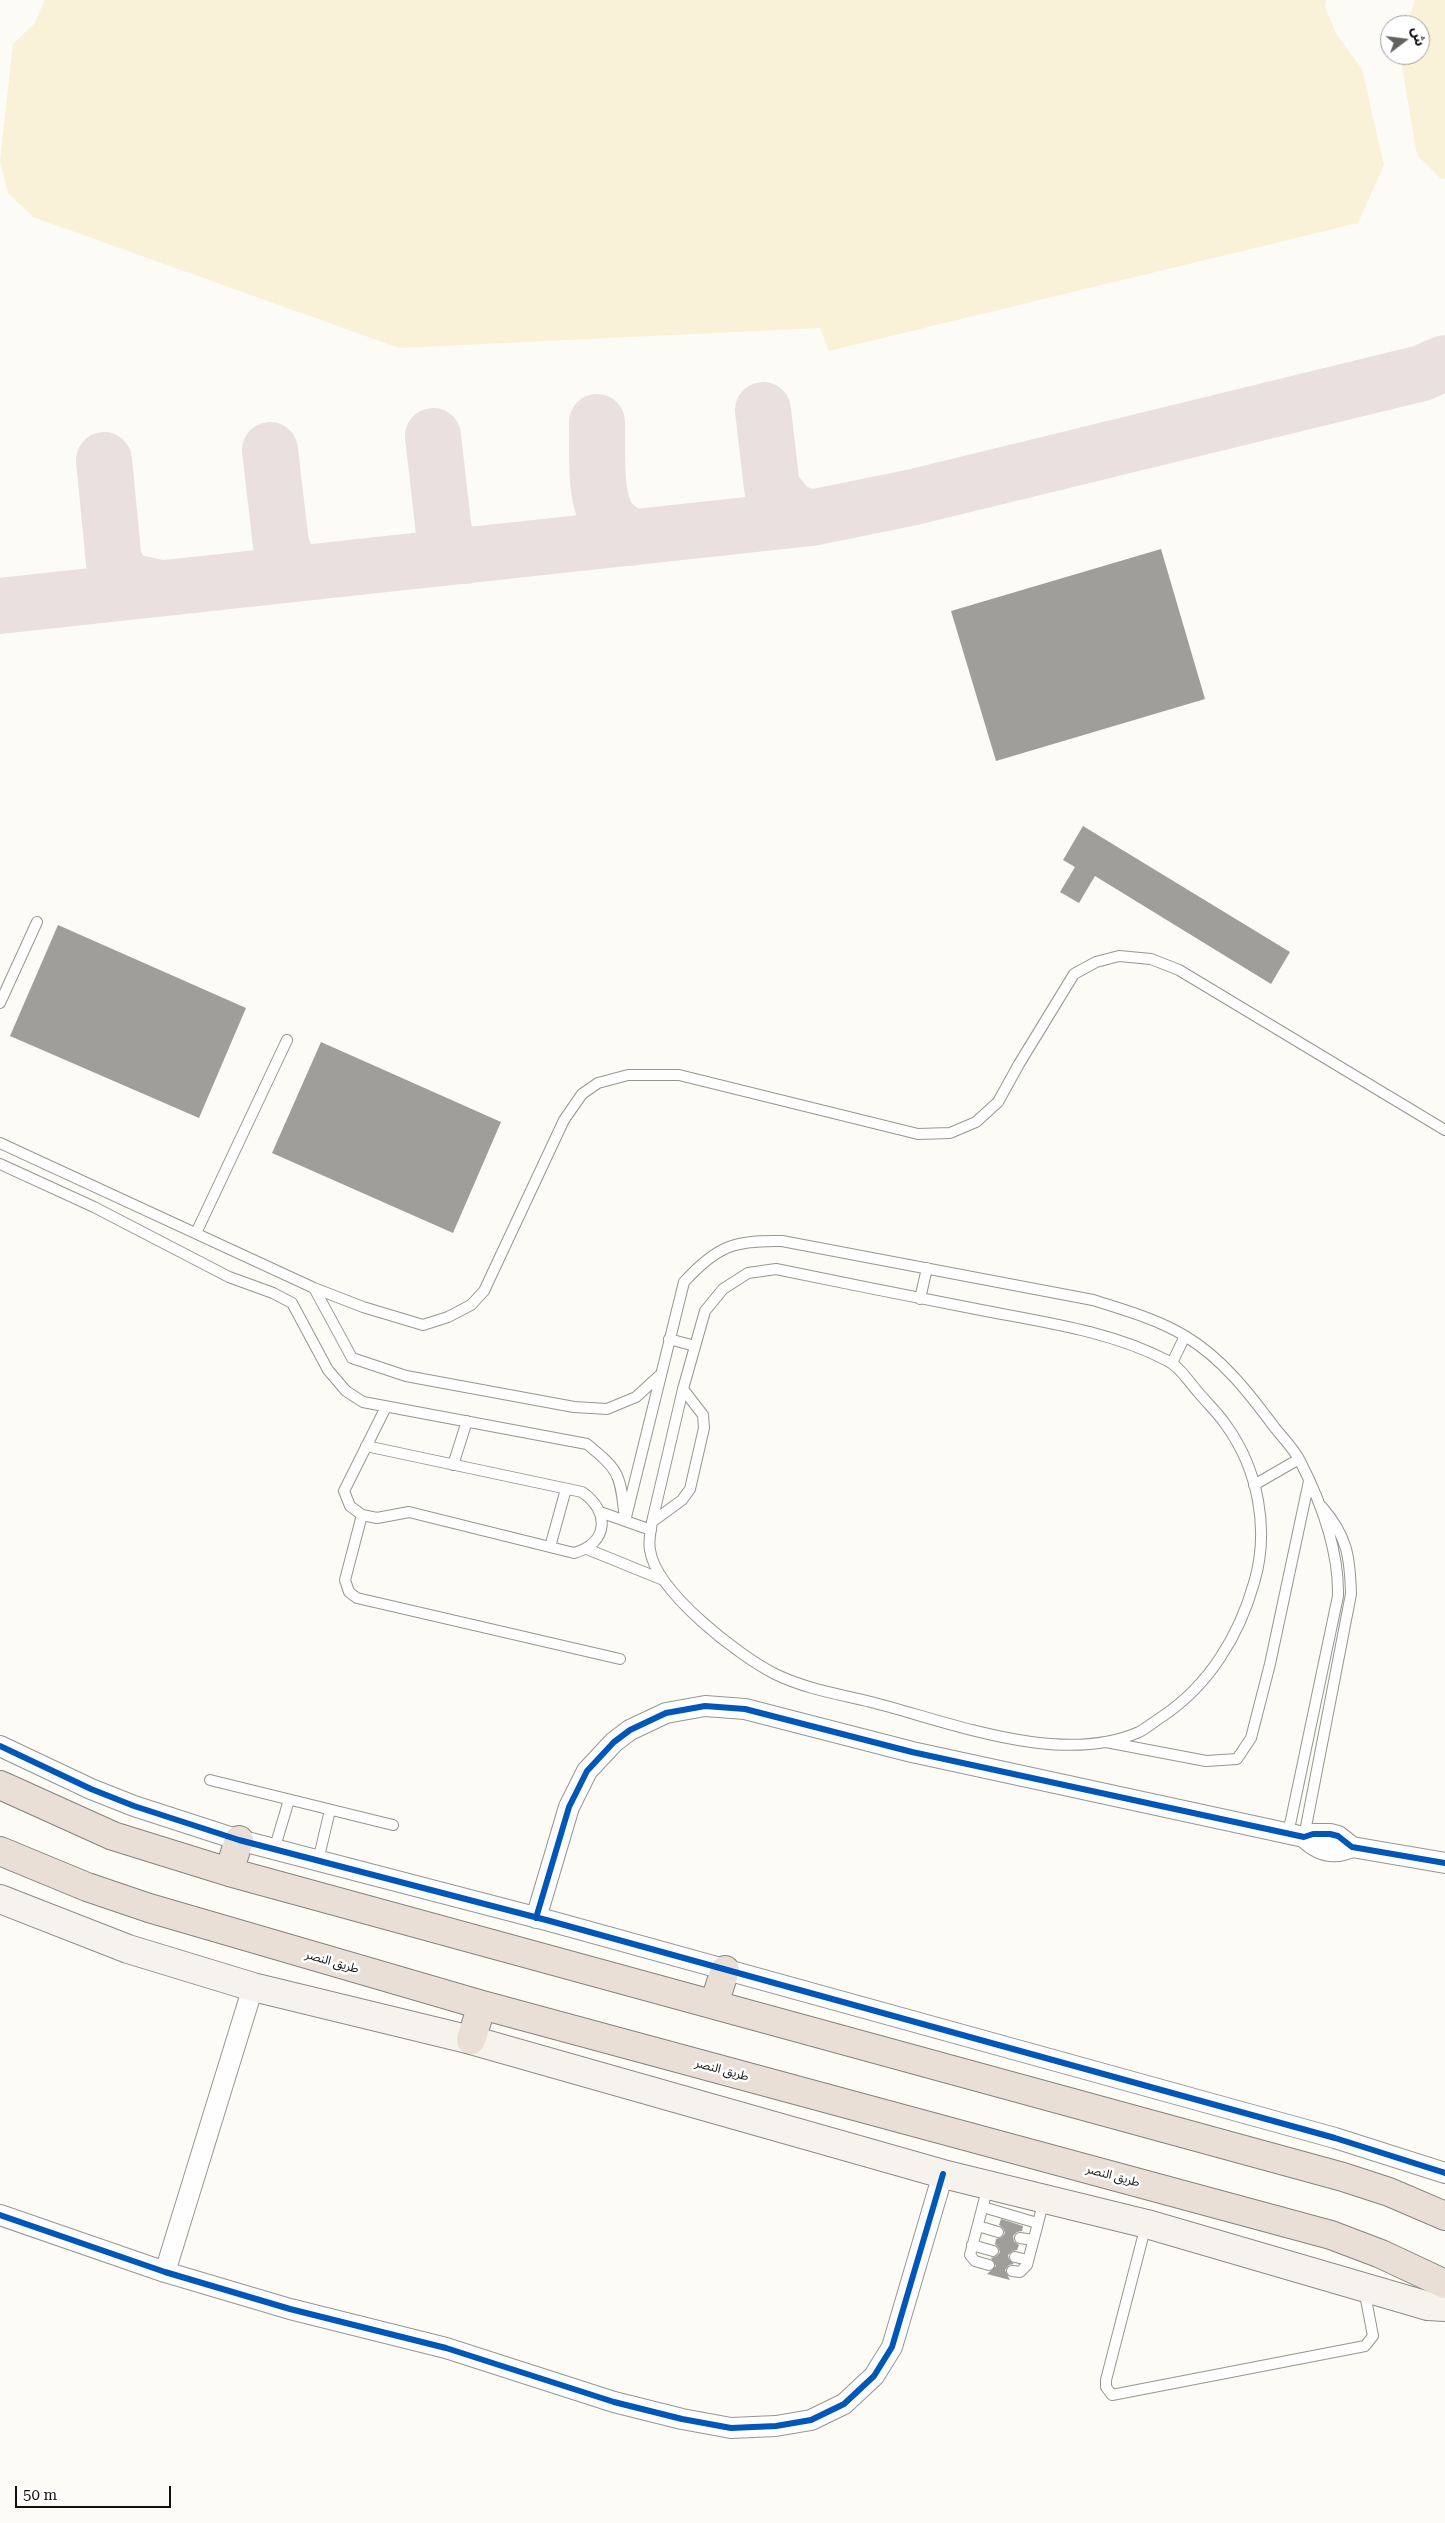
<!DOCTYPE html>
<meta charset="utf-8">
<style>
body{margin:0}
#map{position:relative;width:1445px;height:2523px;overflow:hidden;background:#fcfbf6;font-family:"Roboto Serif","Noto Sans Arabic",serif}
canvas{display:block}
.north{position:absolute;left:1380px;top:15px;width:50px;height:50px;box-sizing:border-box;background:#fff;border:1px solid #9f9f9f;border-radius:50%;rotate:75deg;font-size:14px;font-weight:700;line-height:20px;text-align:center;color:#101010}
.north::after{content:'';display:block;margin:auto;width:18px;height:22px;background:#636260;clip-path:polygon(50% 0,100% 100%,50% 72%,0 100%)}
.scale{position:absolute;left:15px;top:2486px;width:156px;height:22px;box-sizing:border-box;border:2px solid #101010;border-top:0;padding-left:6px;font-size:15px;line-height:18px;white-space:nowrap;color:#101010;-webkit-text-stroke:4px #fff;paint-order:stroke}
</style>
<div id="map">
<canvas width="1445" height="2523"></canvas>
<div class="north">ش</div>
<div class="scale">50 m</div>
</div>
<script>
const context = document.querySelector('canvas').getContext('2d');
context.lineJoin = 'round';
function fill(path, color) {
  context.fillStyle = color;
  context.fill(path, 'evenodd');
}
function trace(path, color, width, dash) {
  context.strokeStyle = color;
  context.lineWidth = width;
  context.lineCap = dash ? 'butt' : 'round';
  context.setLineDash(dash || []);
  context.stroke(path);
}
function write(font, color, halo, rows, align = 'center') {
  context.font = font + ' "Roboto Serif","Noto Sans Arabic",serif';
  context.lineWidth = 5;
  context.setLineDash([]);
  context.textBaseline = 'middle';
  context.strokeStyle = halo;
  context.fillStyle = color;
  for (const [text, x, y, turn = 0] of rows) {
    context.save();
    context.translate(x, y);
    context.rotate((+turn || 0) * Math.PI / 180);
    context.textAlign = isNaN(turn) ? turn : align;
    if (halo) context.strokeText(text, 0, 0);
    context.fillText(text, 0, 0);
    context.restore();
  }
}
fill(new Path2D(`
 M45,0H1326L1325,8L1337,35L1362,69L1384,165L1358,223L829,351L820,328L399,348L33,217L8,193L0,161L13,44L34,24Z
 M1415,0H1445V179L1439,177L1417,155L1400,55H1420V25H1407Z`), '#faf1d9');
trace(new Path2D(`
 M763,410L772,488L791,511L811,518
 M597,422C598,449 593,498 610,521C615,527 624,533 631,538
 M433,436L444,533L450,544L465,556
 M270,450L281,545L288,562L304,573
 M104,460L114,563L127,581L160,588
 M0,606L811,518L914,497L1422,373L1445,363`), '#eae0de', 56);
fill(new Path2D(`
 M1161,549L1205,699L996,761L951,611Z
 M1083,826L1290,952L1271,984L1095,876L1079,903L1060,892L1075,867L1063,860Z
 M58,925L246,1008L199,1118L10,1036Z
 M321,1042L501,1122L453,1233L272,1153Z
 M1001,2219L1023,2226L1022,2231L1017,2232L1013,2236L1014,2241L1019,2245L1017,2250L1013,2251L1008,2255L1009,2259L1014,2264L1009,2265L1005,2270L1010,2280L987,2274L996,2266L991,2258L997,2256L1000,2252L998,2247L995,2244L996,2239L1002,2237L1005,2233L1003,2228L999,2225Z`), '#a09e9b');
const lane = new Path2D(`
 M0,1003L37,922
 M0,1143L314,1288L363,1307L423,1325L448,1317L471,1305L484,1291L564,1120L582,1094L598,1083L628,1075H679L918,1134L950,1133L976,1122L998,1102L1019,1064L1074,974L1096,962L1119,956L1151,959L1179,970L1445,1130
 M0,1164L94,1207L229,1277L273,1293L292,1303L328,1370L346,1391L363,1402L587,1444C617,1469 620,1472 624,1511
 M196,1233L287,1040
 M314,1288L352,1358L406,1376L574,1407L607,1409L636,1397L659,1376
 M920,1299L927,1268
 M669,1339L695,1346
 M1172,1363L1185,1336
 M366,1446L582,1492C610,1511 609,1543 574,1553L409,1512L377,1518L362,1515L350,1506L344,1491L386,1407
 M453,1465L467,1421
 M1254,1485L1299,1459
 M600,1512L651,1530
 M362,1515L345,1580L349,1592L357,1598L620,1659
 M625,1521L684,1282C717,1246 734,1240 782,1241L1093,1300C1124,1310 1157,1319 1185,1336C1222,1358 1249,1393 1275,1428C1283,1438 1294,1449 1300,1461C1321,1502 1339,1550 1338,1596L1288,1834
 M652,1522L683,1389L705,1311L723,1289L748,1273L776,1269C844,1283 913,1297 981,1310C1043,1322 1111,1331 1168,1361C1180,1367 1189,1382 1198,1392C1207,1403 1218,1413 1226,1425C1258,1469 1270,1530 1254,1583C1239,1636 1209,1685 1163,1716C1155,1721 1147,1728 1139,1732C1060,1767 950,1722 871,1702C838,1694 806,1689 775,1674C739,1656 656,1592 650,1550C648,1542 651,1530 652,1522L682,1500L690,1489L704,1428L703,1415L683,1389
 M550,1547L566,1489
 M587,1549L661,1579
 M1106,1742L1206,1761L1237,1759L1251,1738L1270,1664L1309,1481
 M210,1780L393,1825
 M1304,1837L1351,1594C1350,1556 1347,1536 1322,1507
 M274,1850L289,1800
 M318,1861L330,1810
 M988,2186L970,2255L975,2261L989,2265
 M983,2207L1037,2223
 M1146,2225L1106,2380V2387L1112,2395L1365,2346L1373,2336L1364,2289
 M978,2226L998,2232
 M1020,2238L1033,2240
 M972,2245L993,2251
 M1015,2257L1028,2260
 M1012,2271L1020,2272L1027,2265L1044,2200`);
const street = new Path2D(`
 M0,1746L91,1789L134,1806L239,1840L550,1921L1335,2138L1445,2173
 M1304,1837C1318,1851 1334,1855 1352,1847
 M536,1918L569,1807L587,1771L614,1742L630,1730L666,1713L705,1706L745,1709L912,1752L1304,1837L1313,1834H1330L1338,1836L1352,1847L1445,1863
 M0,2215L165,2272L290,2309L446,2348L614,2402L682,2419L731,2428L776,2426L811,2420L844,2404L874,2376L892,2347L943,2174
 M165,2272L253,1987`);
const secondary = new Path2D(`
 M0,1899L128,1949L253,1987L471,2040L943,2174L1147,2224L1428,2306L1445,2307`);
const highway = new Path2D(`
 M0,1785L113,1836L229,1872L1343,2177L1389,2192L1445,2216
 M0,1851L87,1887L149,1908L482,2005L1331,2235L1381,2254L1445,2284
 M229,1872L239,1840
 M714,2004L725,1970
 M471,2040L482,2005`);
trace(lane, '#969694', 12);
trace(street, '#969694', 22);
trace(secondary, '#8d8c8a', 30);
trace(highway, '#848381', 30);
trace(lane, '#fffefe', 10);
trace(street, '#fffefe', 20);
trace(secondary, '#f5f3eb', 28);
trace(highway, '#e9dfd7', 28);
trace(new Path2D(`
 M0,1746L91,1789L134,1806L239,1840L550,1921L1335,2138L1445,2173
 M536,1918L569,1807L587,1771L614,1742L630,1730L666,1713L705,1706L745,1709L912,1752L1304,1837L1313,1834H1330L1338,1836L1352,1847L1445,1863
 M0,2215L165,2272L290,2309L446,2348L614,2402L682,2419L731,2428L776,2426L811,2420L844,2404L874,2376L892,2347L943,2174`), '#0057b8', 6);
write('12px', '#101010', '#fff', [
 ["طريق النصر",332,1962,16],
 ["طريق النصر",722,2070,15],
 ["طريق النصر",1113,2176,15]
]);
</script>
